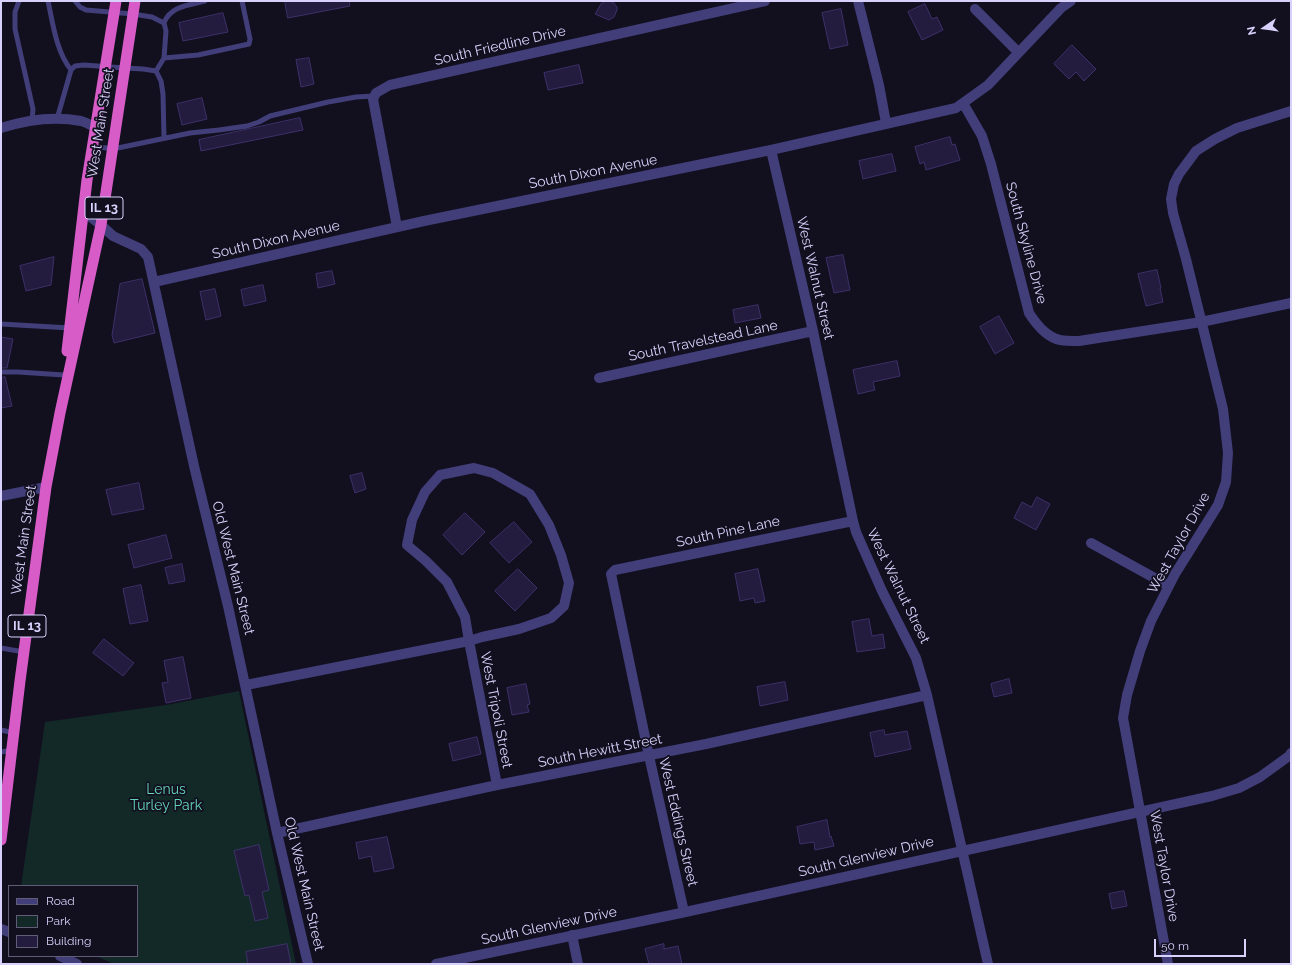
<!DOCTYPE html>
<style>
body{margin:0}
#map{position:relative;width:1292px;height:965px;overflow:hidden;background:#120f1f;font-family:Raleway,sans-serif}
canvas{display:block}
.frame{position:absolute;inset:0;border:2px solid #d7d1fb;pointer-events:none}
.legend{position:absolute;left:8px;top:885px;width:130px;height:72px;box-sizing:border-box;background:#120f1f;border:1px solid #615d77;margin:0;padding:5px 7px;list-style:none;font-size:12px;color:#d7d1fb}
.legend li{display:flex;align-items:center;gap:8px;height:20px}
.legend b{width:20px;border:1px solid #615d77}
.north{position:absolute;left:1244px;top:8px;width:40px;height:40px;-webkit-text-stroke:3px #120f1f;paint-order:stroke;rotate:257deg;font-size:11px;font-weight:700;line-height:16px;text-align:center;color:#d7d1fb}
.north::after{content:'';display:block;margin:auto;width:14px;height:18px;background:#d7d1fb;clip-path:polygon(50% 0,100% 100%,50% 72%,0 100%)}
.scale{position:absolute;left:1154px;top:939px;width:92px;height:18px;box-sizing:border-box;border:2px solid #d7d1fb;border-top:0;padding-left:5px;font-size:12px;line-height:14px;white-space:nowrap;color:#d7d1fb;-webkit-text-stroke:3px #120f1f;paint-order:stroke}
</style>
<div id="map">
<canvas width="1292" height="965"></canvas>
<div class="frame"></div>
<ul class="legend">
<li><b style="height:5px;background:#413e7a"></b>Road</li>
<li><b style="height:11px;background:#122928"></b>Park</li>
<li><b style="height:11px;background:#241c3f"></b>Building</li>
</ul>
<div class="north">N</div>
<div class="scale">50 m</div>
</div>
<script>
const context = document.querySelector('canvas').getContext('2d');
context.lineJoin = 'round';
function fill(path, color) {
  context.fillStyle = color;
  context.fill(path, 'evenodd');
}
function trace(path, color, width, dash) {
  context.strokeStyle = color;
  context.lineWidth = width;
  context.lineCap = dash ? 'butt' : 'round';
  context.setLineDash(dash || []);
  context.stroke(path);
}
function write(font, color, halo, rows, align = 'center') {
  context.font = font + ' Raleway,sans-serif';
  context.lineWidth = 3.5;
  context.setLineDash([]);
  context.textBaseline = 'middle';
  context.strokeStyle = halo;
  context.fillStyle = color;
  for (const [text, x, y, turn = 0] of rows) {
    context.save();
    context.translate(x, y);
    context.rotate((+turn || 0) * Math.PI / 180);
    context.textAlign = isNaN(turn) ? turn : align;
    if (halo) context.strokeText(text, 0, 0);
    context.fillText(text, 0, 0);
    context.restore();
  }
}
fill(new Path2D(`
 M239,691L296,964H114L96,956H137V886H21L45,722L166,705Z`), '#122928');
const building = new Path2D(`
 M285,1H349L350,6L288,18Z
 M606,1L613,2L617,7V10L614,17L609,20L595,14L601,4Z
 M925,4L932,19L937,17L943,30L922,40L908,12Z
 M841,9L848,45L830,49L822,13Z
 M223,13L228,32L183,41L179,23Z
 M1072,45L1096,69L1084,81L1076,72L1069,79L1054,64Z
 M309,58L314,84L301,87L296,60Z
 M579,65L583,83L548,90L544,73Z
 M202,98L207,119L182,125L177,104Z
 M300,118L303,130L201,151L199,140Z
 M950,137L952,145L955,144L960,160L926,170L924,162L920,164L915,147Z
 M892,154L896,171L863,179L859,161Z
 M843,255L850,290L834,293L826,258Z
 M54,257L51,285L26,291L20,266Z
 M1157,270L1161,288H1160L1163,302L1146,306L1138,274Z
 M332,271L335,284L318,288L316,274Z
 M142,279L155,333L114,343L112,335L120,284Z
 M263,285L266,301L244,306L241,290Z
 M215,289L221,316L206,320L200,292Z
 M758,305L761,318L735,323L733,310Z
 M999,316L1014,343L995,354L980,327Z
 M1,337L13,339L7,368H1Z
 M897,361L900,376L873,382L875,390L858,394L853,370Z
 M5,377L12,406L1,408V378Z
 M362,473L366,489L355,493L350,476Z
 M139,483L144,509L112,515L106,490Z
 M1037,497L1050,504L1036,530L1014,518L1022,502L1031,507Z
 M465,513L485,532L462,555L443,535Z
 M514,522L532,542L509,563L490,543Z
 M166,535L172,558L134,568L128,545Z
 M182,564L185,581L169,584L165,568Z
 M518,569L537,588L515,611L495,591Z
 M758,569L765,601L755,603L754,598L740,601L735,574Z
 M141,585L148,621L130,624L123,589Z
 M869,619L872,636L883,634L885,648L857,652L852,622Z
 M104,639L134,663L123,676L93,653Z
 M183,657L191,698L166,703L162,683L168,682L164,661Z
 M1009,679L1012,693L994,697L991,684Z
 M785,682L788,700L760,706L757,687Z
 M526,684L530,704L527,705L529,712L512,715L507,688Z
 M884,730L885,735L907,731L911,749L875,757L870,733Z
 M477,737L481,754L453,761L449,744Z
 M827,820L830,837L831,836L834,846L815,850L814,842L800,844L797,827Z
 M387,837L394,868L374,872L371,856L359,859L356,843Z
 M259,845L269,890L262,892L268,918L255,921L249,895L245,896L234,851Z
 M1124,891L1127,906L1112,909L1109,894Z
 M287,944L291,964H248L246,952Z
 M664,944V949L678,946L682,964H649L645,949Z`);
fill(building, '#241c3f');
trace(building, '#3d3169', 1);
trace(new Path2D(`
 M19,1L15,12V29L33,109L32,121
 M48,1C53,24 56,51 71,70
 M75,1L80,7L86,10L133,14L152,17L164,23L166,31L164,58L156,71
 M164,23C170,6 190,5 205,1
 M164,58L198,55L249,44L250,39L242,1
 M57,119L71,70L75,66L84,65L125,68L143,69L156,71L161,81L163,94L164,138
 M93,146L113,149L190,133L219,130L247,126L259,122L270,116L328,102L356,97L374,96
 M1,324L70,328
 M1,372H18L64,375
 M1,648L24,652
 M1,730L14,733
 M1,752L12,750`), '#413e7a', 5);
trace(new Path2D(`
 M858,1L879,85L886,123
 M975,9L1018,52
 M963,103L982,136L991,164L1029,313C1036,324 1046,337 1060,340C1066,341 1073,341 1079,341L1201,322L1291,303
 M1,128C26,120 55,116 81,121C85,122 90,125 95,127
 M771,150L813,331L853,521L856,532L882,591L916,658L927,695L988,964
 M83,211L101,225L113,236L141,249L148,257L194,466L228,606L277,833L308,964
 M397,227L373,99L376,93L390,85L765,1
 M154,282L424,221L771,150L956,108L988,85L1061,8L1071,1
 M599,378L813,331
 M474,468L493,473L530,494L549,525L561,555L569,583L564,606L551,618L519,629L482,637L469,641L465,617L447,582L426,561L407,545L412,520L425,492L440,475Z
 M1,496L46,487
 M1091,543L1169,586
 M246,685L469,641L497,785
 M277,833L497,785L706,744L927,695
 M684,912L649,756L611,574L615,570L853,521
 M572,935L578,964
 M1168,964L1123,718L1127,695L1140,651L1151,621L1175,574L1218,505L1226,482L1228,453L1223,409L1186,259L1173,213L1171,199L1174,184L1179,174L1196,151L1215,139L1237,128L1291,111`), '#413e7a', 10);
trace(new Path2D(`
 M1,929L9,932
 M60,956L77,964
 M436,964L681,913L1212,796L1239,788L1260,777L1289,756L1291,753`), '#413e7a', 10);
trace(new Path2D(`
 M67,351L87,180L116,1
 M1,840L20,681L46,487L60,413L101,225L135,1`), '#d75cc8', 11);
for (const [x, y, w] of [
 [104,208,38],
 [27,626,38]
]) {
  const box = new Path2D();
  box.roundRect(x - w / 2, y - 11, w, 22, 3);
  context.fillStyle = '#120f1f';
  context.fill(box);
  trace(box, '#d7d1fb', 1);
}
write('bold 13px', '#d7d1fb', null, [
 ["IL 13",104,208],
 ["IL 13",27,626]
]);
write('14px', '#d7d1fb', '#120f1f', [
 ["South Friedline Drive",500,46,-13],
 ["West Main Street",101,123,-81],
 ["South Dixon Avenue",593,172,-11],
 ["South Dixon Avenue",276,240,-13],
 ["South Skyline Drive",1026,243,75],
 ["West Walnut Street",815,278,77],
 ["South Travelstead Lane",703,341,-12],
 ["South Pine Lane",728,532,-12],
 ["West Main Street",24,540,-82],
 ["West Taylor Drive",1179,543,-61],
 ["Old West Main Street",233,568,76],
 ["West Walnut Street",898,586,64],
 ["West Tripoli Street",496,710,79],
 ["South Hewitt Street",600,751,-11],
 ["West Eddings Street",678,822,77],
 ["South Glenview Drive",866,857,-13],
 ["West Taylor Drive",1164,866,80],
 ["Old West Main Street",304,884,77],
 ["South Glenview Drive",549,926,-12]
]);
write('14px', '#64d4ba', '#120f1f', [
 ["Lenus",166,790],
 ["Turley Park",166,806]
]);
</script>
